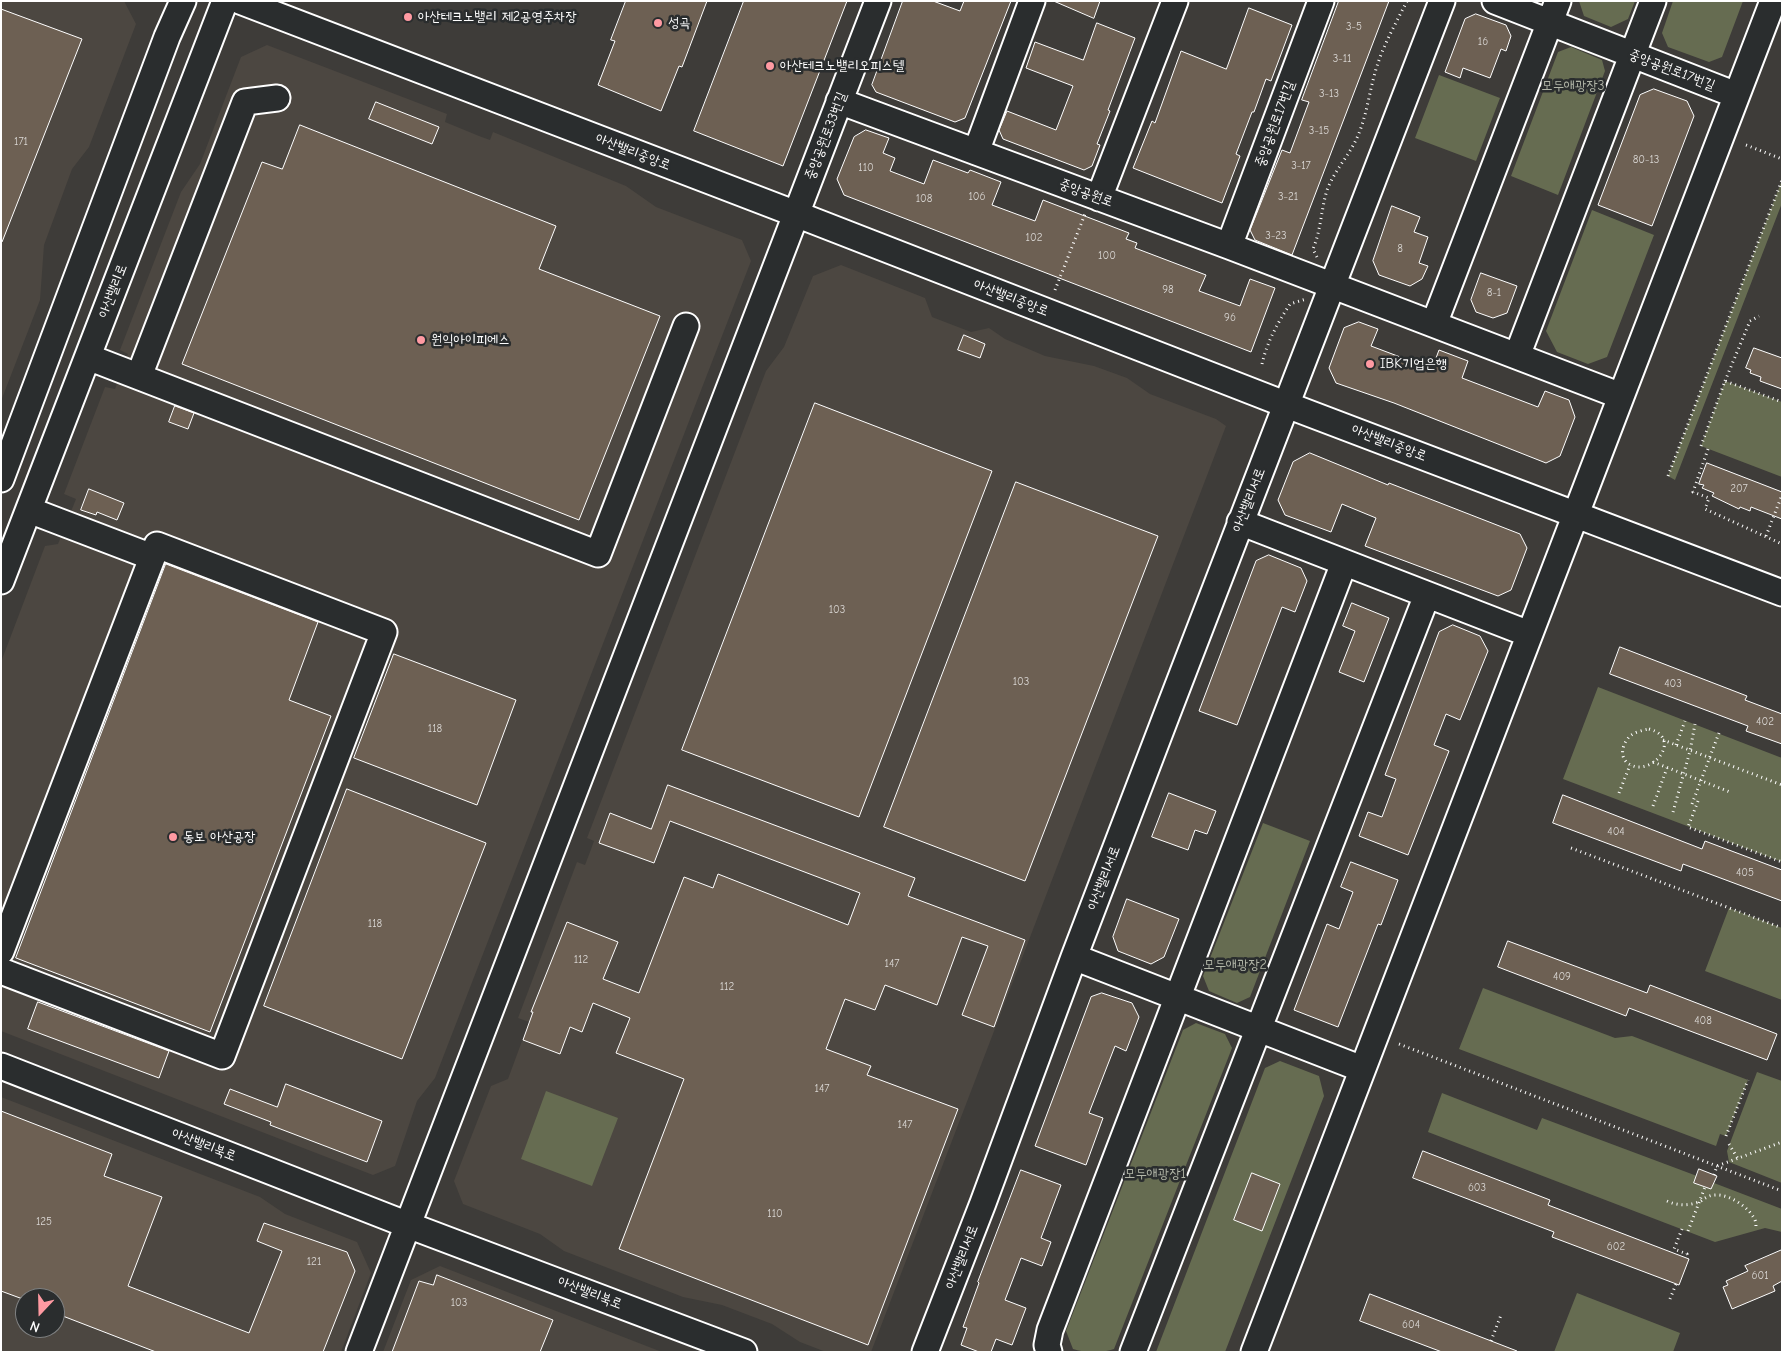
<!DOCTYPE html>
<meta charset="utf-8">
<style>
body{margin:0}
#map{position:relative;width:1783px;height:1353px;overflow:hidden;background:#3e3c39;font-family:"Comic Neue",sans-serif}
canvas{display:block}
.frame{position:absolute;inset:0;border:2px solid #fff;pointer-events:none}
.north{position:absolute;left:15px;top:1288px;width:50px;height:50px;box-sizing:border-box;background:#2a2d2e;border:1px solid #7f8182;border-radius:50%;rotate:201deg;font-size:14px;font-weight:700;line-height:20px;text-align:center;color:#fff}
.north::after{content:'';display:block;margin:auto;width:18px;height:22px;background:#ff9aa2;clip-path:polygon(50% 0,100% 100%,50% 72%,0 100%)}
</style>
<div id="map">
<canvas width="1783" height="1353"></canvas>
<div class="frame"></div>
<div class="north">N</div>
</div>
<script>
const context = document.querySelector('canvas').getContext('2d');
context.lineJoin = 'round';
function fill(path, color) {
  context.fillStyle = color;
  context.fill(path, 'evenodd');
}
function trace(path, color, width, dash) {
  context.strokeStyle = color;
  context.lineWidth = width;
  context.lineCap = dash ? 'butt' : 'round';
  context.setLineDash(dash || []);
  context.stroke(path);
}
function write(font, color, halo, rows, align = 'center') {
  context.font = font + ' "Comic Neue","Poor Story",sans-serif';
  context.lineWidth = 5;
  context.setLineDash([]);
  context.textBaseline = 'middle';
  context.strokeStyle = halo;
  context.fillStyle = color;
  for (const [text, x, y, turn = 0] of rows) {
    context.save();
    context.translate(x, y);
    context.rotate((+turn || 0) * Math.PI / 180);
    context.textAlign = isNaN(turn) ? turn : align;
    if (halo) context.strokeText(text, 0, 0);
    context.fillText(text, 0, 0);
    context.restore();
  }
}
fill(new Path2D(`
 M1,1H124L136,24L89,147L72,169L44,245L40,300L1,401Z
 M267,45L447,114L445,122L479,136L490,140L493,132L626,186L656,207L742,240L751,261L435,1078L417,1101L395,1166L373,1175L1,1031V662L45,546L58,544L76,499L64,494L105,387L115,389L128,354L120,350L181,192L200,164L241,57Z
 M841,265L925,298L932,317L971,332L989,328L1005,339L1045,356L1094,366L1127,378L1150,394L1216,419L1226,426L871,1352H826L800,1342L772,1324L722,1305L683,1297L564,1251L540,1234L463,1204L454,1181L491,1086L508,1079L529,1022L518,1018L577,862L585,865L590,852L594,841L587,838L766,371L784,347L813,276Z
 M1,1097L260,1197L285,1214L357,1242L371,1273L341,1352H1ZM25,1298H55V1328H25Z
 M440,1266L662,1352H383L411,1280Z`), '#4c4741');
fill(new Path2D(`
 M1579,1H1635L1628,19L1611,27L1584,16Z
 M1673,1H1743L1722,57L1709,62L1668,47L1662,33Z
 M1571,47L1602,60L1605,71L1558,195L1511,176L1558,52Z
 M1439,75L1500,98L1476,161L1415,138Z
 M1782,180V203L1675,480L1668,476Z
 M1592,210L1654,235L1607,357L1588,364L1557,352L1546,331Z
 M1725,381L1782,402V477L1701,446Z
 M1598,687L1782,758V862L1563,779Z
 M1263,823L1310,841L1250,997L1237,1003L1209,991L1203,976Z
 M1729,908L1782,928V1000L1705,971Z
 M1483,988L1615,1038L1632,1036L1748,1080L1726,1136L1720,1134L1716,1146L1459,1049Z
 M1196,1023L1225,1034L1232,1048L1114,1349C1104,1353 1084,1353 1073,1349L1066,1331L1183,1030Z
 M1280,1061L1319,1076L1324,1096L1225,1352H1156L1265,1068Z
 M1757,1072L1782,1081V1183L1729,1162L1727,1151Z
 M546,1091L618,1118L592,1186L521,1159Z
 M1442,1093L1537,1130L1542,1118L1697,1176L1694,1183L1711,1189L1714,1183L1782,1209V1232L1765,1228L1715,1242L1428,1132Z
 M1577,1293L1680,1333L1673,1352H1554Z`), '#666c51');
const building = new Path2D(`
 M626,1H707L682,67L679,66L661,111L598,85L615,41L611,40Z
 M744,1H847L783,166L694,131Z
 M903,1H933L960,11L964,1H1011L965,118L955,122L876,92L872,85Z
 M1054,1H1100L1094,18Z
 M1339,1H1389L1292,255L1255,240L1250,230L1282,150L1290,153L1309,102L1302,100Z
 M1249,8L1292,25L1271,81L1266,79L1254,112H1252L1236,154L1240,156L1222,203L1133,168L1152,121L1155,123L1181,51L1226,69Z
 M1,9L82,39L2,242H1Z
 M1476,14L1506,25L1511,36L1506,51L1501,49L1490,78L1463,68L1460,78L1445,72L1465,19Z
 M1097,23L1135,38L1108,110L1110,111L1097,144L1100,145L1092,166L1084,170L1003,139L999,130L1007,111L1056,130L1073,86L1026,68L1035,42L1083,60Z
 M1654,89L1687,101L1694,116L1652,226L1598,205L1640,95Z
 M376,102L439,127L432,144L369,119Z
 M300,125L556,226L539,269L660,316L579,520L182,364L262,162L282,169Z
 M866,130L889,138L883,153L895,158L890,171L924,184L933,160L968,173L970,170L1001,182L992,205L1035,221L1043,200L1129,233L1126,239L1137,243L1135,248L1206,275L1199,291L1240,306L1250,279L1275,288L1251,352L844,195L837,179L854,137Z
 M1392,206L1420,217L1414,232L1428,237L1419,263L1428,266L1422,279L1410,286L1379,275L1373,261Z
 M1481,273L1517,286L1507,313L1493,318L1476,312L1471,300Z
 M1359,322L1378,329L1371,346L1432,369L1439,350L1468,361L1462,378L1538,407L1545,391L1569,400L1575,417L1560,456L1546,463L1394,403L1336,383L1329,368L1344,328Z
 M964,335L985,344L980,358L958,350Z
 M1754,348L1782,358V389L1760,381L1761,377L1750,373L1751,370L1746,368Z
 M815,403L992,471L859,817L682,750Z
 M175,406L194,413L188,429L169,422Z
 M1310,453L1388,485L1389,483L1520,534L1527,548L1511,590L1498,596L1365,546L1376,518L1342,504L1331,532L1285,515L1278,500L1293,462Z
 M1707,463L1782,492V519L1751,507L1750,511L1740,507L1739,509L1712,496L1714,493L1702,488L1704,485L1699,484Z
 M1016,482L1158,536L1025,881L884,827Z
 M89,489L124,503L117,520L97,512L96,515L81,510Z
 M1269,555L1301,568L1307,581L1295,612L1282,607L1237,725L1199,711L1256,561Z
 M166,564L318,622L289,700L331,716L210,1032L16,958Z
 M1352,603L1389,618L1364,682L1339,672L1355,631L1343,626Z
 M1453,625L1480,636L1488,651L1460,720L1446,714L1434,745L1449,751L1408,855L1359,836L1368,812L1382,817L1396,779L1385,775L1439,632Z
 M1620,647L1747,696L1745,700L1782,714V744L1746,731L1748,726L1610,674Z
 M394,654L516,700L477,805L354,758Z
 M668,785L915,878L908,896L1025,940L994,1027L962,1015L988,946L962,937L937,1005L885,985L875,1010L845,999L826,1049L871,1066L867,1075L958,1109L868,1345L619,1249L684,1079L616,1053L630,1018L593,1003L582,1032L570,1027L560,1054L523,1040L533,1012H531L567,922L618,942L603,979L639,993L684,877L713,888L718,874L848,925L860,893L670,821L654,863L599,843L610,813L651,829Z
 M347,789L486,843L402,1059L264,1006Z
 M1169,793L1216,811L1207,834L1195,830L1188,850L1152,837Z
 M1563,795L1702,849L1705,841L1782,870V901L1683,864L1681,871L1553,823Z
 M1351,862L1398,880L1381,925L1378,924L1338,1027L1294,1010L1327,924L1339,929L1353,892L1341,887Z
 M1127,899L1179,919L1164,957L1151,964L1118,951L1113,937Z
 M1508,941L1647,993L1650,985L1777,1034L1767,1060L1629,1008L1626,1016L1498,967Z
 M1102,993L1132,1003L1139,1017L1126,1051L1115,1046L1089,1113L1103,1118L1086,1165L1035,1146L1091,997Z
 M38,1002L169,1051L159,1078L28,1029Z
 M286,1084L382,1121L367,1162L270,1125L271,1122L224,1104L230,1089L277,1107Z
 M1,1111L112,1154L104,1176L162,1197L128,1286L249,1333L282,1251L257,1241L264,1223L347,1252L355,1271L323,1352H156L55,1313V1298H20L1,1291Z
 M1423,1151L1550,1200L1548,1205L1689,1259L1679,1285L1552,1237L1554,1232L1413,1178Z
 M1699,1169L1717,1176L1711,1189L1694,1183Z
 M1021,1170L1061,1185L1041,1238L1051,1242L1042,1266L1021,1258L1005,1300L1026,1308L1012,1345L996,1339L991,1352H979L961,1345L967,1328L963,1327L979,1283L978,1282Z
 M1252,1173L1280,1184L1262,1231L1234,1220Z
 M1782,1250V1281L1773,1286L1775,1291L1732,1309L1723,1287L1728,1285L1726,1281L1748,1271L1745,1266Z
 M437,1275L553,1320L540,1352H392L419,1281L433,1285Z
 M1370,1294L1517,1351V1352H1442L1360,1321Z`);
fill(building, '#6d6053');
trace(building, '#fff', 1);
const minor = new Path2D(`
 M240,1L796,214L1287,405L1782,593
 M1495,1L1736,95
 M839,101L1229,246L1621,396
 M976,152L1032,1
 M1099,198L1175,1
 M1229,246L1321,1
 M1434,324L1558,1
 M1517,356L1653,1
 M88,357L598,554L686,326
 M139,376L245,102L277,98
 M1,479L167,37L183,1
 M29,510L152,557
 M1240,522L1529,634
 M1,581L225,1
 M1,951L157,545L384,632L222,1056L1,971
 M1074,957L1362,1069
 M1,1066L408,1225L744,1352
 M359,1352L878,1
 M925,1352L983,1203L1074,957L1167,714L1442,1
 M1049,1352L1047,1345L1050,1330L1344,563
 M1133,1352L1427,595
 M1254,1352L1773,1`);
trace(minor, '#fff', 29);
trace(new Path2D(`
 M1746,145L1782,159
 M1317,257L1313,249C1321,230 1321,210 1327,190C1335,169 1351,154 1359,133C1368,111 1370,86 1378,63C1385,42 1397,21 1407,1
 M1055,290L1085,214
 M1262,364C1267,342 1277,324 1290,304L1306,299
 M1725,381L1750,321L1759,316
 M1701,446L1725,381L1782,402
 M1708,449L1693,492L1709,498L1705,509L1782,544
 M1668,476L1782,180
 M1766,536L1782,495
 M1649,729C1683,738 1653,776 1631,765C1618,759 1622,744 1630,736C1635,732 1643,730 1649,729Z
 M1663,740L1782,785
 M1676,745L1685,721
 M1653,762L1730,792
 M1619,793L1630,765
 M1698,801L1688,827L1782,862
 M1692,804L1719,733
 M1653,806L1667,768
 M1673,812L1690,751L1695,724
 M1571,848L1782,928
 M1399,1044L1782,1191
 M1726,1136L1748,1080
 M1729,1144L1738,1159
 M1714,1175L1717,1166L1782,1142
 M1667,1201C1678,1206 1690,1206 1701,1201C1705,1198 1709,1195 1715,1195C1729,1194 1747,1206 1754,1218C1756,1221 1756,1225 1756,1229
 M1682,1229L1674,1249L1687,1254L1686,1257
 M1688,1231L1705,1187
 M1670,1299L1676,1284
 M1491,1341L1501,1315`), '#fff', 3, [1, 4]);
trace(minor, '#2a2d2e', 25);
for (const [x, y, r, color] of [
 [408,17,5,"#ff9aa2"],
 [658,23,5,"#ff9aa2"],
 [770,66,5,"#ff9aa2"],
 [421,340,5,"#ff9aa2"],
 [1370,364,5,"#ff9aa2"],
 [173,837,5,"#ff9aa2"]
]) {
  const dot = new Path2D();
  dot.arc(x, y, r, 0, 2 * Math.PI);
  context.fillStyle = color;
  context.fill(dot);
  trace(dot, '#2a2d2e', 2);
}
write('11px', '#dad7d4', null, [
 ["3-5",1354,27],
 ["16",1483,42],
 ["3-11",1342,59],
 ["3-13",1329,94],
 ["3-15",1319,131],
 ["171",21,142],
 ["80-13",1646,160],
 ["3-17",1301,166],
 ["110",866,168],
 ["106",977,197],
 ["3-21",1288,197],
 ["108",924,199],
 ["3-23",1276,236],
 ["102",1034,238],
 ["8",1400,249],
 ["100",1107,256],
 ["98",1168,290],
 ["8-1",1494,293],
 ["96",1230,318],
 ["207",1739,489],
 ["103",837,610],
 ["103",1021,682],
 ["403",1673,684],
 ["402",1765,722],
 ["118",435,729],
 ["404",1616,832],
 ["405",1745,873],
 ["118",375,924],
 ["112",581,960],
 ["147",892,964],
 ["409",1562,977],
 ["112",727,987],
 ["408",1703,1021],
 ["147",822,1089],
 ["147",905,1125],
 ["603",1477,1188],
 ["110",775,1214],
 ["125",44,1222],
 ["602",1616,1247],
 ["121",314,1262],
 ["601",1760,1276],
 ["103",459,1303],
 ["604",1411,1325]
]);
write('14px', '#fff', '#2a2d2e', [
 ["아산테크노밸리 제2공영주차장",418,17],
 ["성곡",668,23],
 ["아산테크노밸리오피스텔",780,66],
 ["원익아이피에스",431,340],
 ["IBK기업은행",1380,364],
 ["동보 아산공장",183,837]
], 'left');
write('14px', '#fff', '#2a2d2e', [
 ["중앙공원로17번길",1672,70,21],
 ["중앙공원로17번길",1275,124,-70],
 ["중앙공원로33번길",826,136,-69],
 ["아산밸리중앙로",633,152,21],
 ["중앙공원로",1086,193,20],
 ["아산밸리로",113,291,-69],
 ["아산밸리중앙로",1011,298,21],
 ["아산밸리중앙로",1389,443,21],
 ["아산밸리서로",1249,500,-69],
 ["아산밸리서로",1104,878,-69],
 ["아산밸리북로",204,1145,21],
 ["아산밸리서로",962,1257,-69],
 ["아산밸리북로",590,1293,21]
]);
write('14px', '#b2b6a8', '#2a2d2e', [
 ["모두애광장3",1573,86],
 ["모두애광장2",1235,965],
 ["모두애광장1",1155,1174]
]);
</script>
